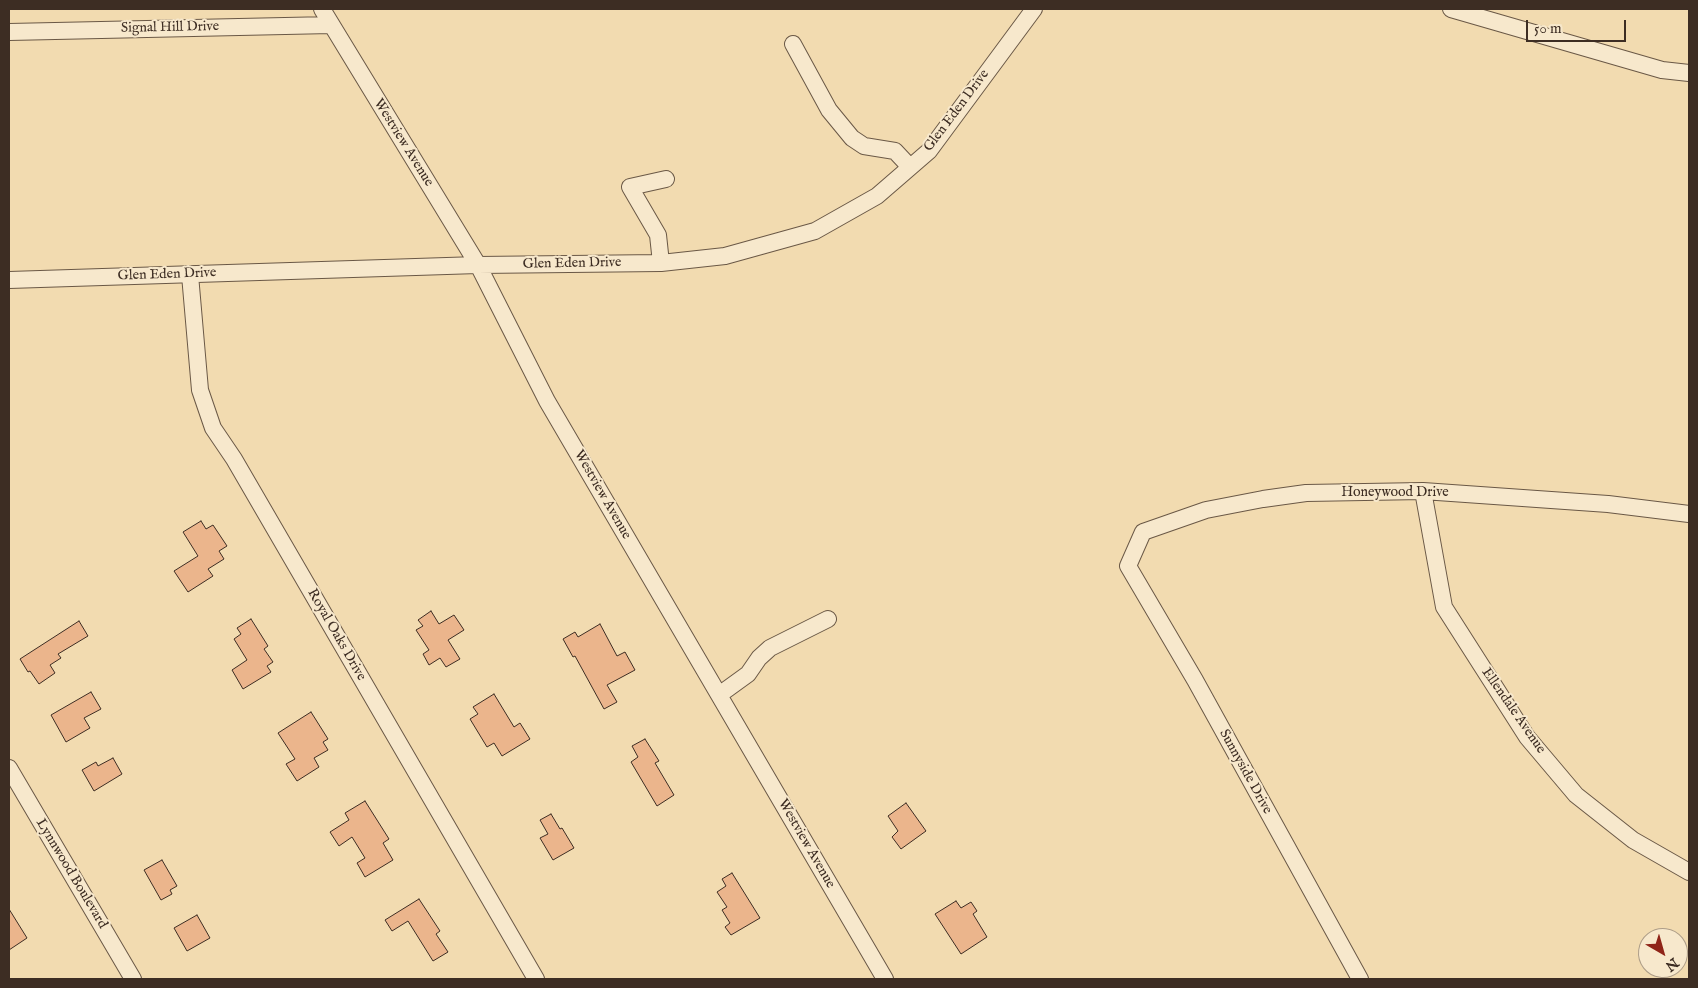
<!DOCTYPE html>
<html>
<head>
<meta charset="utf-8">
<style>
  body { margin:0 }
  #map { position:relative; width:1698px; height:988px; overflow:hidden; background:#f2dbb0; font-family:"IM FELL English",serif }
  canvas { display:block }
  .frame { position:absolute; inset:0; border:10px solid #3d2d23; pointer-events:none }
  .north { position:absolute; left:1638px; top:928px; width:50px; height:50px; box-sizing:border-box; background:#f7e8cc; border:1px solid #ad9d88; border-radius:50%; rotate:142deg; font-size:14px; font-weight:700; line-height:20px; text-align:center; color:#3d2d23 }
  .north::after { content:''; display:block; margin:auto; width:18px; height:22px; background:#8f2418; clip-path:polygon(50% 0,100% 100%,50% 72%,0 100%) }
  .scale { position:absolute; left:1526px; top:20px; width:100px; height:22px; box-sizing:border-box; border:2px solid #3d2d23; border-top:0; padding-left:6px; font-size:15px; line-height:18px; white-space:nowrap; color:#3d2d23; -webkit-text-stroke:4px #f7e8cc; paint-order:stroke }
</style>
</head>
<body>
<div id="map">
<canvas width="1698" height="988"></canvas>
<div class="frame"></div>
<div class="north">N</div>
<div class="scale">50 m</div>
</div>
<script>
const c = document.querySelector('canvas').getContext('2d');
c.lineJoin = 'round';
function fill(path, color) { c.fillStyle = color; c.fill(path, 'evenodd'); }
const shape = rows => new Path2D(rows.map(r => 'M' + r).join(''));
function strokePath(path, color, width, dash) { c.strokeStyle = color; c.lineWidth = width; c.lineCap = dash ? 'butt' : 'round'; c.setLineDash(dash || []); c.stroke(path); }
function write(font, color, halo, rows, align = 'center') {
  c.font = font + ' "IM FELL English",serif'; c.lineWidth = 4; c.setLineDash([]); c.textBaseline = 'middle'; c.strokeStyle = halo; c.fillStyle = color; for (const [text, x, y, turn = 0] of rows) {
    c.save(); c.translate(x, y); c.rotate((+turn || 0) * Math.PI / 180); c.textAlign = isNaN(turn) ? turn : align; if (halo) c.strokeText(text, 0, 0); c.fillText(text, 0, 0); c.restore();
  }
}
const building = shape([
  [201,521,206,529,213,525,227,546,219,551,224,559,208,569,213,576,188,592,174,571,198,556,183,532,201,521],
  [431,611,439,624,454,615,464,630,448,640,460,659,446,667,440,658,429,665,423,654,429,650,416,630,423,626,418,620,431,611],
  [251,619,268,646,264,649,273,662,267,666,271,672,243,689,232,670,247,660,234,639,241,634,237,628,251,619],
  [79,621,88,636,58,654,61,658,50,665,55,673,39,684,30,671,28,672,20,659,79,621],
  [600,624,617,656,625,652,635,670,607,685,617,702,604,709,575,656,573,657,563,639,575,632,578,637,600,624],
  [91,692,101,709,84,718,90,728,66,742,51,715,91,692],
  [494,694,514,727,520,723,530,739,502,756,494,743,487,747,470,719,478,714,473,707,494,694],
  [311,712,328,739,323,742,328,750,314,758,319,767,297,781,286,764,295,759,278,733,311,712],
  [645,739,659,761,655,763,674,795,657,806,631,762,638,757,632,746,645,739],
  [113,758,122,774,94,791,82,770,96,762,98,766,113,758],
  [365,801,389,839,383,843,393,860,365,877,357,863,365,858,352,837,339,846,330,832,349,820,345,813,365,801],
  [906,803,926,831,901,849,892,837,898,831,888,816,906,803],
  [551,814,560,829,562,828,574,848,553,860,540,838,548,834,540,820,551,814],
  [162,860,177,886,170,890,172,894,161,900,144,870,162,860],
  [732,873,760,918,731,935,725,927,730,923,722,910,727,907,717,892,726,886,722,879,732,873],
  [419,899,440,931,436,934,448,952,433,961,408,921,392,931,385,920,419,899],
  [956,901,961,908,971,902,977,911,973,914,987,937,961,954,935,914,956,901],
  [9,909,27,938,9,950,9,909],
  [197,915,210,938,187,951,174,928,197,915]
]);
fill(building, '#ebb58c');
strokePath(building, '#3d2d23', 1);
const minor = shape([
  [322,9,478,265,547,401,885,979],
  [1451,9,1662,70,1689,73],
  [9,32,331,25],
  [793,44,829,110,852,138,864,146,895,151,910,167],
  [661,263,658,235,630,187,666,179],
  [190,275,200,390,213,428,234,459,536,979],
  [9,280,478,265,661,263,725,256,815,231,877,196,929,151,1034,9],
  [1423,491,1444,607,1527,737,1576,795,1633,840,1689,872],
  [719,695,748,674,759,658,770,648,828,619],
  [9,768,133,979],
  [1360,979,1195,680,1128,566,1143,532,1206,510,1263,499,1306,493,1423,491,1608,504,1689,514]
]);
strokePath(minor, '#6a5846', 18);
strokePath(minor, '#f7e8cc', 16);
write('14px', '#3d2d23', '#f7e8cc', [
  ["Signal Hill Drive",170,28,-1],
  ["Glen Eden Drive",957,111,-53],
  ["Westview Avenue",403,143,58],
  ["Glen Eden Drive",572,264,-1],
  ["Glen Eden Drive",167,275,-2],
  ["Honeywood Drive",1395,493],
  ["Westview Avenue",602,495,60],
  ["Royal Oaks Drive",336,635,60],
  ["Ellendale Avenue",1513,711,55],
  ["Sunnyside Drive",1245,772,61],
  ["Westview Avenue",806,844,60],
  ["Lynnwood Boulevard",71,874,59]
]);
</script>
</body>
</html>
